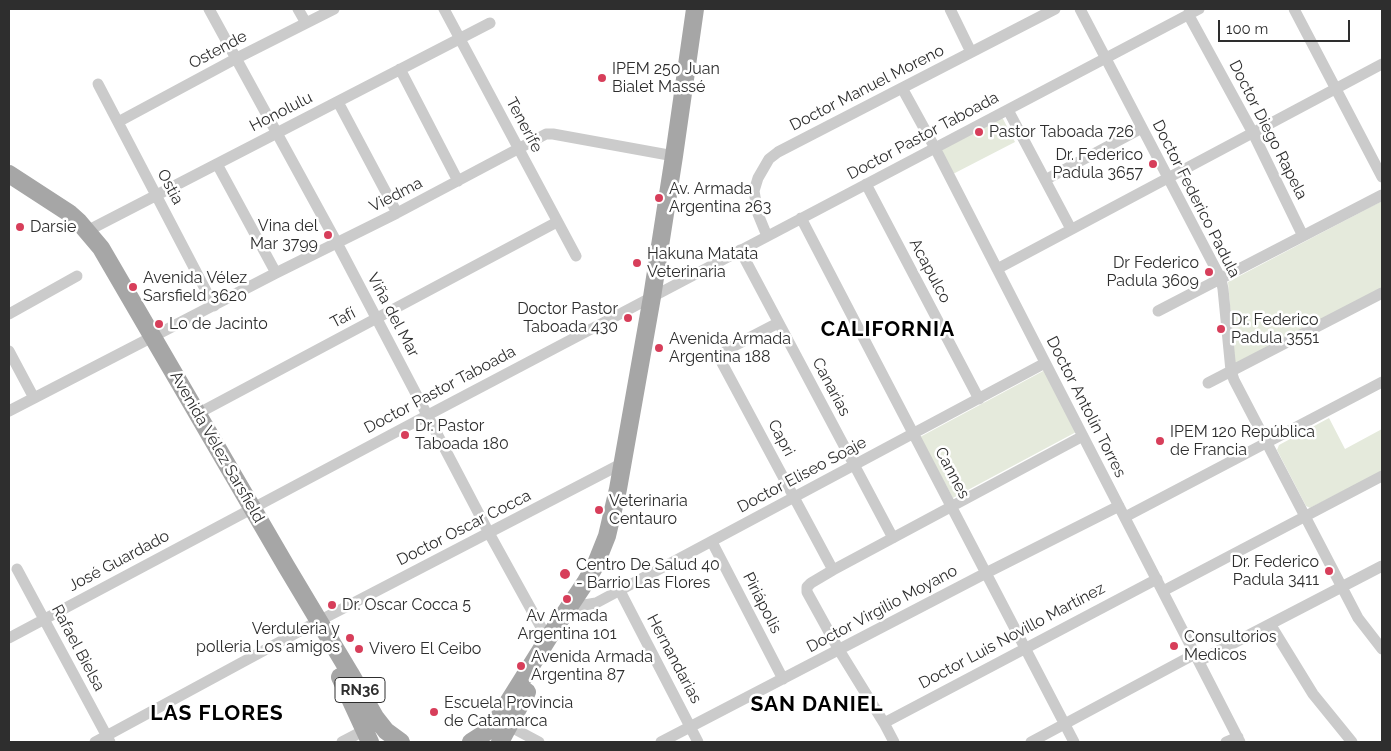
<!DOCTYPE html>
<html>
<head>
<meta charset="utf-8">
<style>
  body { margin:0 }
  #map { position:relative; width:1391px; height:751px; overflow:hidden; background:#fff; font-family:Raleway,sans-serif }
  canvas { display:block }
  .frame { position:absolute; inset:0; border:10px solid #2e2e2e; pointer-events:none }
  .scale { position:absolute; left:1218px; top:20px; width:132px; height:22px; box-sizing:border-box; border:2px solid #2e2e2e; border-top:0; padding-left:6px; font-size:15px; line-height:18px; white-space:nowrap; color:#2e2e2e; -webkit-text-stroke:4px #fff; paint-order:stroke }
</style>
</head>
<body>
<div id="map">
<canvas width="1391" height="751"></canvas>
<div class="frame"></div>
<div class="scale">100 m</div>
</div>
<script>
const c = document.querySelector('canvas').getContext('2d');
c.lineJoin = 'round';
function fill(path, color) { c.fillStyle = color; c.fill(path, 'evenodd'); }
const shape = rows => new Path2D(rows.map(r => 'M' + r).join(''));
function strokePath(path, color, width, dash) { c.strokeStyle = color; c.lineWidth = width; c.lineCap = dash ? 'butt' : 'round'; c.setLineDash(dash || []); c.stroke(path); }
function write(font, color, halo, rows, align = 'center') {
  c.font = font + ' Raleway,sans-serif'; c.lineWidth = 5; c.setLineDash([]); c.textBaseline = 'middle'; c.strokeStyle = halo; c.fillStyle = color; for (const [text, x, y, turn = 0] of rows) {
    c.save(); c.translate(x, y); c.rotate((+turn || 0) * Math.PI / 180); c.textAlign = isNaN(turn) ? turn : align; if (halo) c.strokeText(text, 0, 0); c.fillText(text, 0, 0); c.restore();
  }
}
fill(shape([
  [1002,117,1015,142,953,174,940,149],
  [1382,201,1382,288,1235,364,1228,282],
  [1045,370,1078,431,953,498,920,437],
  [1329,418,1345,449,1382,429,1382,471,1310,508,1306,506,1277,450,1279,445]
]), '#e5eadc');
strokePath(shape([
  [209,9,337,243,489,533,542,629,549,637],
  [298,9,306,23],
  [444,9,576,256],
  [950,9,971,52],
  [1080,9,1221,279,1223,289,1231,371,1234,380,1358,618,1382,649],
  [1294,9,1382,177],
  [1188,14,1253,133,1303,236],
  [400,69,458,181],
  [98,84,214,306],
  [902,88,935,148,1240,742],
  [338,102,397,213],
  [1008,110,1071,229],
  [118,122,237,58,334,9],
  [217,164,276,273],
  [1045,180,1142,128],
  [866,184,979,399],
  [801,218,1074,742],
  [87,231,490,23],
  [767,236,758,214,754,191,758,178,769,159,778,152,1055,9],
  [740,250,893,538],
  [997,269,1382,64],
  [1158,311,1382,195],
  [9,314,77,276],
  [778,323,728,349,724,353,722,358,722,363,833,570],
  [9,351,34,398],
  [1208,383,1382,293],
  [9,411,276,273,397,213,546,134,553,134,674,156],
  [197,414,557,222],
  [1125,517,1382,382],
  [712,542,783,679],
  [17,569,110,742],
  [620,591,698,742],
  [1163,591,1382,476],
  [571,603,578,606,596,603,1045,363],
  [1270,624,1313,694,1352,742],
  [9,638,428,415,1199,9],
  [1199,661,1382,566],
  [884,723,1157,579],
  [503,724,509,726,539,742],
  [95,742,311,625,623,463],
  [342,742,365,730],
  [661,742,986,573,1119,506],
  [894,742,884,723,839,650,807,592,807,587,811,583,833,570,1083,436],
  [1031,742,1195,654],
  [1226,742,1238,737]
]), '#cbcbcb', 11);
strokePath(shape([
  [9,174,69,213,79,222,101,248,286,566,350,673,375,717,386,731,401,742],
  [340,677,370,742],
  [471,742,485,733,497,720,549,637,585,583,595,566,607,536,618,489,652,297,674,156,695,9],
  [500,742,527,692]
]), '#a6a6a6', 18);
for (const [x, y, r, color] of [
  [602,78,5,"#d73e5a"],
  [979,132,5,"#d73e5a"],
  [1153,164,5,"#d73e5a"],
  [659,198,5,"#d73e5a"],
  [20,227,5,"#d73e5a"],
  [328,235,5,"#d73e5a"],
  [637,263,5,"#d73e5a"],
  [1209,272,5,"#d73e5a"],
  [133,287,5,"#d73e5a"],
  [628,318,5,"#d73e5a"],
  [159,324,5,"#d73e5a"],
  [1221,329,5,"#d73e5a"],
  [659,348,5,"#d73e5a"],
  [405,435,5,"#d73e5a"],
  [1160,441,5,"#d73e5a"],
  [599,510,5,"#d73e5a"],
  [1329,571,5,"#d73e5a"],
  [565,574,6,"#d73e5a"],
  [567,599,5,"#d73e5a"],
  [332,605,5,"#d73e5a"],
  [350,638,5,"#d73e5a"],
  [1174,646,5,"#d73e5a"],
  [359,649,5,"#d73e5a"],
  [521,666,5,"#d73e5a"],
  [434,712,5,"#d73e5a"]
]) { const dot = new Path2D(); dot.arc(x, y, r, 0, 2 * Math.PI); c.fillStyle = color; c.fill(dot); strokePath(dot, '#fff', 2); }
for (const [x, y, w] of [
  [360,690,50]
]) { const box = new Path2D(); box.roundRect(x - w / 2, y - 12.5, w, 25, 4); c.fillStyle = '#fff'; c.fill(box); strokePath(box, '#2e2e2e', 1); }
write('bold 15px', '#2e2e2e', null, [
  ["RN36",360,690]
]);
write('16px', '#2e2e2e', '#fff', [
  ["Ostende",218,50,-28],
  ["Doctor Manuel Moreno",867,88,-27],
  ["Honolulu",281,112,-27],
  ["Tenerife",524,125,62],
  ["Doctor Diego Rapela",1268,130,63],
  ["Doctor Pastor Taboada",923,136,-28],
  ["Ostia",170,187,62],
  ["Viedma",396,195,-27],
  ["Doctor Federico Padula",1196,199,63],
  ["Acapulco",930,271,62],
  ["Viña del Mar",393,315,62],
  ["Tafí",343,318,-28],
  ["Canarias",831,387,62],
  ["Doctor Pastor Taboada",440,390,-28],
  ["Doctor Antolín Torres",1086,407,63],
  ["Capri",781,438,62],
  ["Avenida Vélez Sarsfield",217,447,60],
  ["Cannes",952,473,62],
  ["Doctor Eliseo Soaje",802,475,-28],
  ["Doctor Oscar Cocca",464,528,-27],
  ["José Guardado",119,561,-28],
  ["Piriápolis",762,603,63],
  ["Doctor Virgilio Moyano",882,609,-28],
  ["Doctor Luis Novillo Martínez",1012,636,-28],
  ["Rafael Bielsa",78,648,62],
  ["Hernandarias",674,659,62]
]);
write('16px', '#2e2e2e', '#fff', [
  ["IPEM 250 Juan",612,69],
  ["Bialet Massé",612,87],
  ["Pastor Taboada 726",989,132],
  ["Dr. Federico",1143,155,"right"],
  ["Padula 3657",1143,173,"right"],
  ["Av. Armada",669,189],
  ["Argentina 263",669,207],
  ["Vina del",318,226,"right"],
  ["Mar 3799",318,244,"right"],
  ["Darsie",30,227],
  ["Hakuna Matata",647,254],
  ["Veterinaria",647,272],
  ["Dr Federico",1199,263,"right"],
  ["Padula 3609",1199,281,"right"],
  ["Avenida Vélez",143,278],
  ["Sarsfield 3620",143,296],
  ["Doctor Pastor",618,309,"right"],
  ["Taboada 430",618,327,"right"],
  ["Dr. Federico",1231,320],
  ["Padula 3551",1231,338],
  ["Lo de Jacinto",169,324],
  ["Avenida Armada",669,339],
  ["Argentina 188",669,357],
  ["Dr. Pastor",415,426],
  ["Taboada 180",415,444],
  ["IPEM 120 República",1170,432],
  ["de Francia",1170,450],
  ["Veterinaria",609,501],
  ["Centauro",609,519],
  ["Dr. Federico",1319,562,"right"],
  ["Padula 3411",1319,580,"right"],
  ["Centro De Salud 40",576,565],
  ["- Barrio Las Flores",576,583],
  ["Dr. Oscar Cocca 5",342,605],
  ["Av Armada",567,616,"center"],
  ["Argentina 101",567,634,"center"],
  ["Verduleria y",340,629,"right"],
  ["polleria Los amigos",340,647,"right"],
  ["Consultorios",1184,637],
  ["Medicos",1184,655],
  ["Vivero El Ceibo",369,649],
  ["Avenida Armada",531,657],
  ["Argentina 87",531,675],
  ["Escuela Provincia",444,703],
  ["de Catamarca",444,721]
], 'left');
c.letterSpacing = '1px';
write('bold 21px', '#000', '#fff', [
  ["CALIFORNIA",888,330],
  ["SAN DANIEL",817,705],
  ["LAS FLORES",217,714]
]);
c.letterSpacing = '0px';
</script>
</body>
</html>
